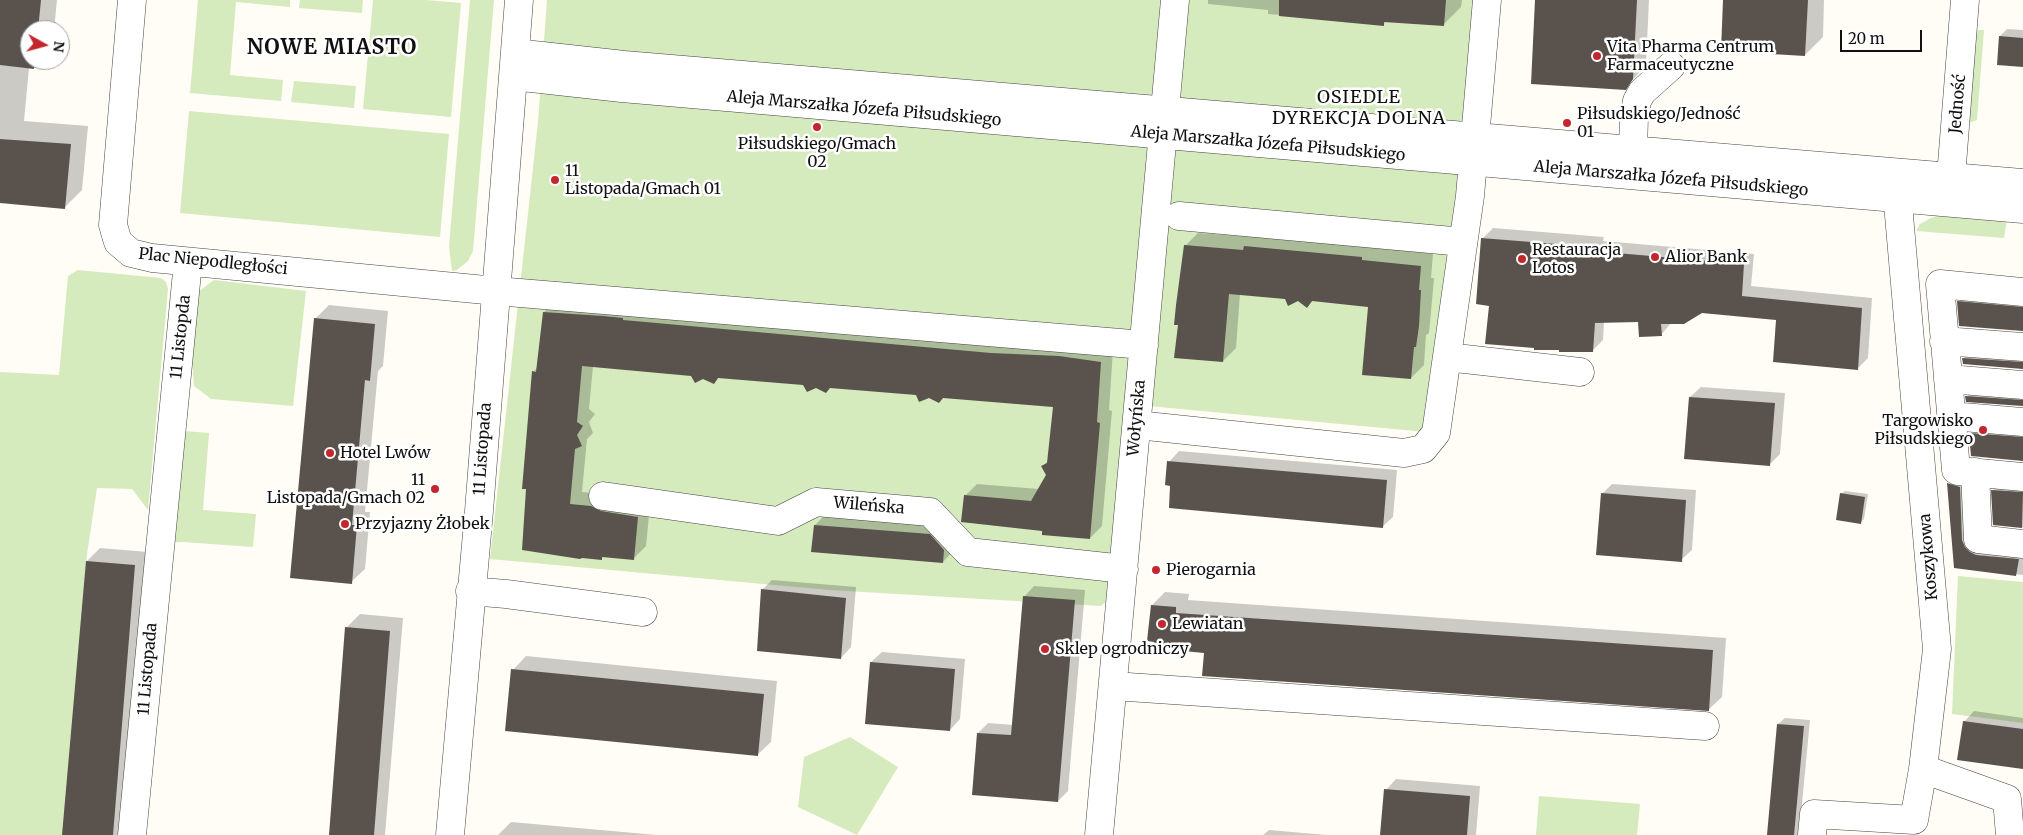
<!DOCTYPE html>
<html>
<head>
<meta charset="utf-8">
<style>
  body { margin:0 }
  #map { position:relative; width:2023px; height:835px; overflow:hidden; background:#fffdf5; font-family:Merriweather,serif }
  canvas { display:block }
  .north { position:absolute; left:20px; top:20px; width:50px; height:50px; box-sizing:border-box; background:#fff; border:1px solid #a0a0a0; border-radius:50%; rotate:97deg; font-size:14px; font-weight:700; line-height:20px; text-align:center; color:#111 }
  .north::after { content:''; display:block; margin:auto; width:18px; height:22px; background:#c4262e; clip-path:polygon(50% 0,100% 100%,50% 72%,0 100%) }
  .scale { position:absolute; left:1840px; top:30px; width:82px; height:22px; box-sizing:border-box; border:2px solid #111; border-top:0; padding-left:6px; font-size:15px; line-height:18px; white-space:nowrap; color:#111; -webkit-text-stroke:4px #fff; paint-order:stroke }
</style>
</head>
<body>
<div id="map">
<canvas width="2023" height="835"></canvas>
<div class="north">N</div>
<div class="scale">20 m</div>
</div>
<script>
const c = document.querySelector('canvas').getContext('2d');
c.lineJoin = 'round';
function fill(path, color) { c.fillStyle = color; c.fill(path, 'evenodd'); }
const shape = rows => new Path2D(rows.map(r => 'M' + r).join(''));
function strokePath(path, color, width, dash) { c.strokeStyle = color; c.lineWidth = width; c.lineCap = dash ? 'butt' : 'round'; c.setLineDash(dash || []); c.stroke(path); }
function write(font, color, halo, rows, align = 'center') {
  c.font = font + ' Merriweather,serif'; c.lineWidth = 5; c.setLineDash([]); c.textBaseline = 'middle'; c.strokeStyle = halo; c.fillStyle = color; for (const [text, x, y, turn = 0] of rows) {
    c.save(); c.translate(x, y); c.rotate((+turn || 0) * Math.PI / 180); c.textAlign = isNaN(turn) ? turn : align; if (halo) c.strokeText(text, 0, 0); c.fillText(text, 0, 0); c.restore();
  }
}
fill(shape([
  [198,0,290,0,290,7,236,2,230,75,283,80,281,101,190,93],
  [300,0,363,0,362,13,299,8],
  [373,0,426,0,461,3,451,117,363,109],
  [470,0,494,0,473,251,468,261,457,270,452,271,449,246],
  [547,0,1487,0,1436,433,1138,405,1114,595,1101,606,829,590,490,559,538,122],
  [1978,30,1984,30,1977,120,1969,123,1976,33],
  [294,81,356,86,354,108,291,102],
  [189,111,449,134,440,237,180,213],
  [1941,214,2007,220,2004,238,1916,231,1920,224,1929,219],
  [78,270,161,278,166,282,168,289,148,510,132,489,97,488,87,554,64,835,0,835,0,372,59,375,68,276],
  [214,280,306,291,293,406,211,399,194,386,192,358,198,292],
  [172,430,209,433,203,510,256,514,253,547,183,542,161,543],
  [1958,576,2023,582,2023,723,1952,714],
  [850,737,898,767,857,835,798,807,804,757],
  [1539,796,1640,804,1637,835,1536,835]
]), '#d5ebbd');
fill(shape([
  [0,0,57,0,54,30,30,30,30,60,42,60,34,68,29,68,24,121,88,126,82,190,64,208,0,202],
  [1208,0,1462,0,1461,7,1443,25,1387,21,1383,24,1268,14,1268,10,1208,4],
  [1537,0,1649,0,1646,65,1625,88],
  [1725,0,1824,0,1823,37,1805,55],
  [2007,29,2023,30,2023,65,2000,36],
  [1493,228,1604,237,1603,241,1754,254,1751,286,1872,298,1868,358,1857,369,1778,319,1701,312,1671,323,1661,335,1639,321,1604,322,1603,340,1592,351,1490,305,1483,238],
  [1198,233,1255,237,1258,234,1433,254,1431,278,1434,278,1431,312,1429,333,1426,335,1424,365,1411,378,1369,306,1313,300,1307,306,1298,299,1240,294,1236,348,1223,361,1185,246],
  [1969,292,2023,297,2023,330,1958,302],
  [557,300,1113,350,1109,410,1112,411,1102,526,1090,538,1043,530,965,496,977,484,1039,489,1047,475,1043,466,1049,460,1054,406,719,377,714,383,692,375,593,366,589,409,595,414,589,422,593,433,587,439,582,492,604,494,650,505,646,546,634,558,604,556,601,559,565,556,533,372,538,367,544,312],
  [329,305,388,311,383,366,378,371,365,512,370,512,365,569,351,582,315,319],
  [1974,348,2023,352,2023,368,1963,359],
  [1977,386,2023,390,2023,405,1967,397],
  [1701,387,1785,393,1780,454,1770,464,1690,397],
  [1980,423,2023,427,2023,460,1970,434],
  [1179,451,1397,470,1393,517,1382,527,1169,462],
  [1959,474,1970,477,1972,529,2023,549,2023,575,1956,567,1949,484],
  [2003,480,2023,482,2023,527,1994,524,1993,490],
  [1612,484,1696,490,1692,550,1681,560,1602,494],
  [1845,491,1868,494,1864,519,1861,522,1841,494],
  [825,515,940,524,953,551,943,562,815,525],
  [100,548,148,552,124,835,63,835,87,561],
  [772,580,856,587,851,647,841,658,762,590],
  [1034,586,1085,590,1068,791,1058,801,978,733,988,723,1013,725,1024,597],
  [1165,592,1189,594,1188,600,1726,638,1722,697,1708,710,1205,652,1152,605],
  [360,614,403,618,385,835,330,835,347,627],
  [882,652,965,659,960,719,950,730,871,662],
  [526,656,777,681,771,742,757,755,513,670],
  [1974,711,2023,718,2023,767,1964,722],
  [1785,718,1810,720,1799,835,1768,835,1778,724],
  [1396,779,1480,786,1476,835,1382,835,1386,790],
  [511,822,657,835,498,835],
  [1269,830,1327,835,1263,835]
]), '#0003');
fill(shape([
  [0,0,41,0,38,30,30,30,30,60,35,60,34,69,0,65],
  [1279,0,1446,0,1444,26,1384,22,1384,26,1279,16],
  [1535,0,1637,0,1633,79,1626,90,1531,84],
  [1723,0,1808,0,1805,56,1721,51],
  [1999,36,2023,38,2023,67,1997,65],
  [0,139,71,144,65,209,0,203],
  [1481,238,1594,247,1593,251,1744,264,1742,296,1862,308,1858,370,1773,362,1776,320,1702,313,1684,324,1661,324,1662,336,1639,337,1638,322,1595,323,1593,352,1559,352,1559,350,1534,350,1534,348,1485,344,1489,306,1476,304],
  [1184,245,1243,250,1244,246,1362,257,1362,260,1421,266,1419,290,1421,290,1419,326,1416,347,1414,347,1411,379,1362,375,1368,307,1312,301,1307,308,1298,301,1288,306,1285,299,1229,294,1223,362,1174,358,1178,325,1174,325,1176,305],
  [1957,301,2023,307,2023,331,1959,326],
  [543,312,603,316,623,318,623,320,991,353,1059,356,1101,362,1097,422,1100,423,1090,539,1042,535,1042,531,961,522,964,495,1031,501,1046,475,1041,466,1047,463,1053,407,943,398,939,403,929,398,919,402,916,395,830,388,826,393,816,388,807,392,803,385,718,378,714,384,703,379,695,383,691,376,582,366,577,422,583,426,577,435,582,446,575,449,570,504,591,506,601,511,638,517,634,560,602,557,602,560,582,558,580,559,522,550,526,489,522,489,532,371,536,372],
  [314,318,375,324,370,381,365,380,352,525,357,525,352,584,290,578],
  [1962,358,2023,362,2023,369,1963,364],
  [1965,396,2023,400,2023,406,1966,402],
  [1689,397,1775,403,1770,466,1684,459],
  [1969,433,2023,437,2023,461,1971,456],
  [1167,461,1387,480,1383,528,1169,508,1170,486,1165,485],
  [1947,483,1960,487,1962,540,1965,547,1970,552,1976,555,2019,559,2016,576,1954,568],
  [1991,490,2023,492,2022,528,1993,525],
  [1601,493,1686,500,1682,562,1596,555],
  [1840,493,1865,497,1861,524,1836,520],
  [814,525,930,534,944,550,943,563,811,552],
  [86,561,135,565,113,835,62,835],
  [761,589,846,598,841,659,757,651],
  [1023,596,1075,600,1058,802,972,795,977,733,1011,735],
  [1151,605,1176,607,1176,613,1713,650,1709,711,1202,676,1204,653,1153,648,1154,642,1147,641],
  [345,627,390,631,374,835,329,835],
  [870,662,955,669,950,731,865,724],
  [511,669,764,694,758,756,505,731],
  [1963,721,2023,729,2023,769,1957,760],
  [1777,724,1804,726,1794,835,1767,835],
  [1384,789,1470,796,1467,835,1380,835]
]), '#5a524d');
const minor = shape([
  [132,0,113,225,118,242,131,253,152,258,496,291,1144,345],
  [515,53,624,65,2023,183],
  [513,76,622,88,2023,209],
  [1633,150,1634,117,1637,101,1642,92,1671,66],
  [1951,177,1965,0],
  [1179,216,1463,242],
  [1944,341,2023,347],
  [1447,357,1580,372],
  [1948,379,2023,385],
  [1951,416,2023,422],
  [1137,425,1404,453,1423,449,1436,433,1470,196,1487,0],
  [1956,470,1940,284,2023,292],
  [1958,471,2023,477],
  [1975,472,1978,539,2023,544],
  [603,496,778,521,816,502,930,512,968,552,1124,569],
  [470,591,506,594,643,612],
  [1113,686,1705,726],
  [1923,769,2007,799,2010,835],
  [132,835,188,262],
  [450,835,479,511,519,0],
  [1099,835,1175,0],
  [1812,835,1814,814,1914,820,1923,769,1937,649,1896,181]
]);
strokePath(minor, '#444', 29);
strokePath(minor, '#fff', 28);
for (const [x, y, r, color] of [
  [1597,56,5,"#c4262e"],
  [1567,123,5,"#c4262e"],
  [817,127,5,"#c4262e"],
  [555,180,5,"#c4262e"],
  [1655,257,5,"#c4262e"],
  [1522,259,5,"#c4262e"],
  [1983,430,5,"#c4262e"],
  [330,453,5,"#c4262e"],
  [435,489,5,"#c4262e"],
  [345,524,5,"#c4262e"],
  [1156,570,5,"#c4262e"],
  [1162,624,5,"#c4262e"],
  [1045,649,5,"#c4262e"]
]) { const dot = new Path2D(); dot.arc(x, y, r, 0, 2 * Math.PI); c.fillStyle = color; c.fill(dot); strokePath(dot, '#fff', 2); }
write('16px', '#111', '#fff', [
  ["Vita Pharma Centrum",1607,47],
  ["Farmaceutyczne",1607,65],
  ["Piłsudskiego/Jedność",1577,114],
  ["01",1577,132],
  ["Piłsudskiego/Gmach",817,144,"center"],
  ["02",817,162,"center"],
  ["11",565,171],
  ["Listopada/Gmach 01",565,189],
  ["Restauracja",1532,250],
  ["Lotos",1532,268],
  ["Alior Bank",1665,257],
  ["Targowisko",1973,421,"right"],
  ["Piłsudskiego",1973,439,"right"],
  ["Hotel Lwów",340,453],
  ["11",425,480,"right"],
  ["Listopada/Gmach 02",425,498,"right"],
  ["Przyjazny Żłobek",355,524],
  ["Pierogarnia",1166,570],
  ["Lewiatan",1172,624],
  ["Sklep ogrodniczy",1055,649]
], 'left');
write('16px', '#111', '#fff', [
  ["Jedność",1958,104,-85],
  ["Aleja Marszałka Józefa Piłsudskiego",864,109,5],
  ["Aleja Marszałka Józefa Piłsudskiego",1268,144,5],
  ["Aleja Marszałka Józefa Piłsudskiego",1671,179,5],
  ["Plac Niepodległości",213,262,6],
  ["11 Listopda",181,337,-84],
  ["Wołyńska",1137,418,-85],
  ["11 Listopada",483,449,-86],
  ["Wileńska",869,506,5],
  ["Koszykowa",1929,557,-95],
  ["11 Listopada",148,669,-85]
]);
c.letterSpacing = '1px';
write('18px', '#111', '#fff', [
  ["OSIEDLE",1359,98],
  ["DYREKCJA DOLNA",1359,119]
]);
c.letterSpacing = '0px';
c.letterSpacing = '1px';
write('bold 21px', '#111', '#fff', [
  ["NOWE MIASTO",332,48]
]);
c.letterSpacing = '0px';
</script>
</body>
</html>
